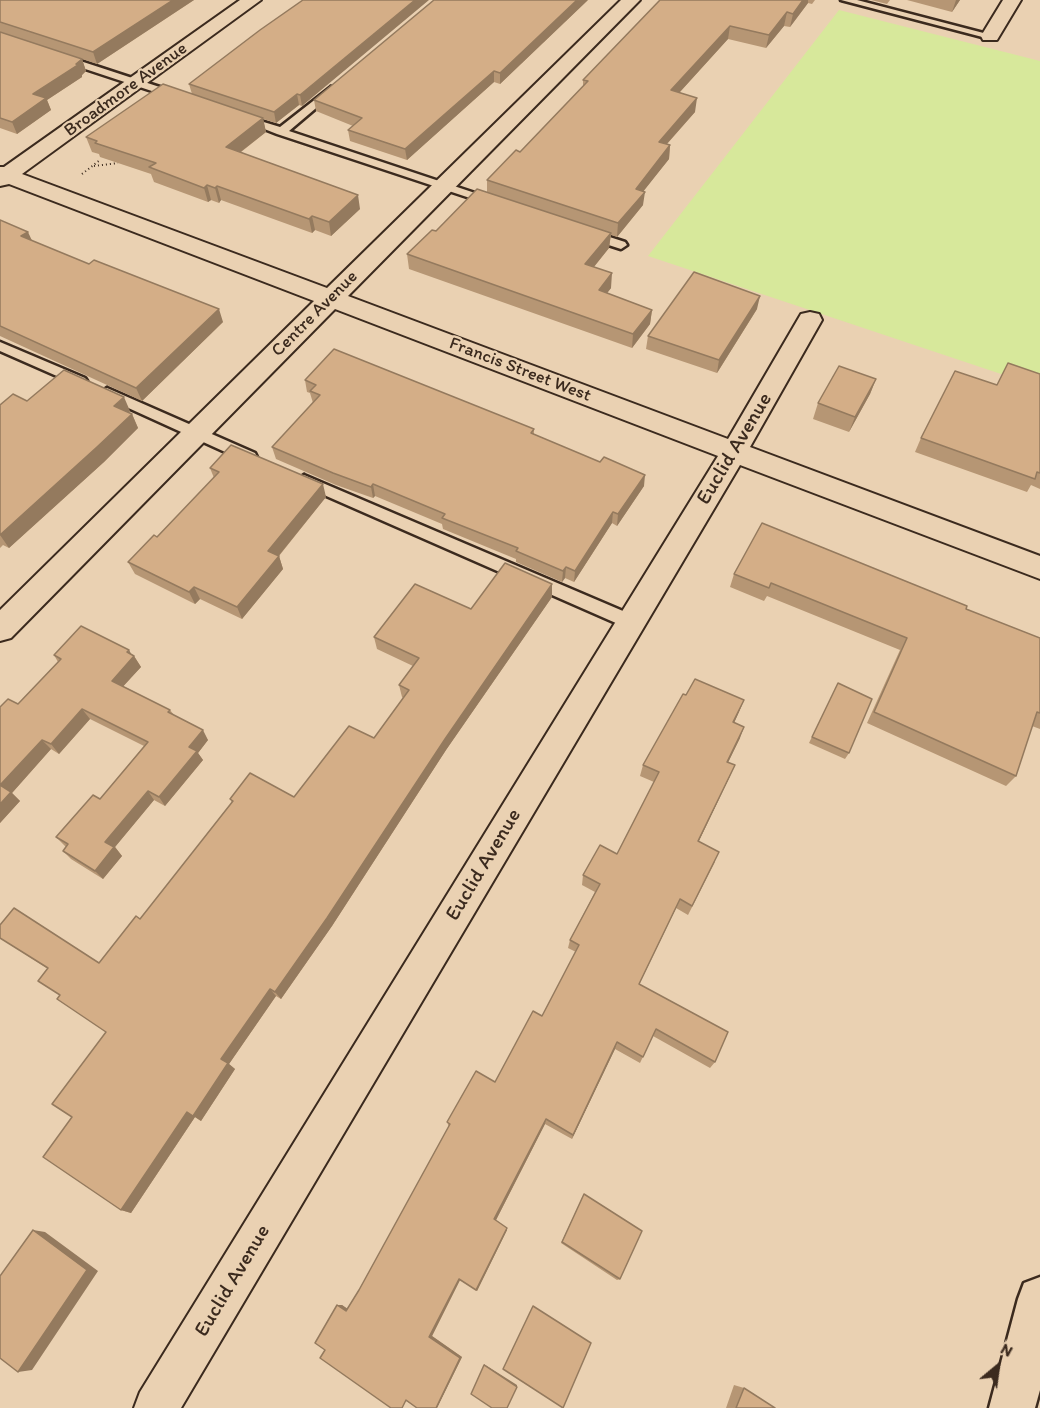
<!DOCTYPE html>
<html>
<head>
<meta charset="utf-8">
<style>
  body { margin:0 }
  #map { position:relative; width:1040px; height:1408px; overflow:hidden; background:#ead1b2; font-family:Itim,sans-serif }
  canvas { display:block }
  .north { position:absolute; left:968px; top:1336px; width:60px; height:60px; -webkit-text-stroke:4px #ead1b2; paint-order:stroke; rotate:29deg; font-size:16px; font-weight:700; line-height:24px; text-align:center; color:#3b2a1e }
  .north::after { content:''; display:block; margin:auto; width:21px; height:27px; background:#3b2a1e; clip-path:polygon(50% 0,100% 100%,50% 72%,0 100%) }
</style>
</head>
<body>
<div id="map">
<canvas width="1040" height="1408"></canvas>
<div class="north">N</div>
</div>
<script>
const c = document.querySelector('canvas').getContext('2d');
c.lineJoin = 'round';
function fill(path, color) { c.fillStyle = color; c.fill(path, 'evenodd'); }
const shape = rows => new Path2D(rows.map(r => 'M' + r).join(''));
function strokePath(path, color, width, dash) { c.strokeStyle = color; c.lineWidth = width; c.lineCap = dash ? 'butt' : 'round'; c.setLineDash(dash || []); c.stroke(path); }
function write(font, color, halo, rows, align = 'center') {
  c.font = font + ' Itim,sans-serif'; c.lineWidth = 4.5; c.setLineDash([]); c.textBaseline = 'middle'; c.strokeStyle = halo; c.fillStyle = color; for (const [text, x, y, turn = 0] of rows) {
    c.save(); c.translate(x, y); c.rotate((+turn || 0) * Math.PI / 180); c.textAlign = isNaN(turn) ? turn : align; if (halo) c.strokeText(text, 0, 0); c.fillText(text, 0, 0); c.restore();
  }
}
fill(shape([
  [839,10,1040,61,1040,387,648,256]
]), '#d7e89b');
const service = shape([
  [841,0,857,0,995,36,990,39,841,0],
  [65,56,181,94,182,96,173,98,61,61,61,57,65,56],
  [331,87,336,90,335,92,289,131,496,200,496,204,488,204,277,134,239,119,244,116,280,127,331,87],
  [588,230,625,242,627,245,621,249,584,237,584,231,588,230],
  [0,342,85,378,87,381,80,386,75,384,0,351,0,342],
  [107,388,255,453,257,457,255,461,245,461,102,396,100,393,107,388],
  [304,475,637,617,639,622,637,627,631,628,625,627,299,484,297,480,304,475]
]);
const minor = shape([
  [240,0,261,0,22,174,327,288,621,0,640,0,348,296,728,439,801,314,810,312,819,314,822,320,750,447,1040,556,1040,579,740,465,181,1408,134,1408,140,1392,718,456,335,309,11,638,0,641,0,610,314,301,9,184,0,186,0,167,4,167,240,0],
  [1003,0,1021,0,997,40,983,40,981,36,1003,0]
]);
const tertiary = shape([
  [1040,1277,1040,1390,1035,1408,989,1408,1018,1299,1024,1283,1040,1277]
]);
strokePath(service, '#3b2a1e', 5);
strokePath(minor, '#3b2a1e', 4);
strokePath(tertiary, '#3b2a1e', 5);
strokePath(shape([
  [94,166,118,163],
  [82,174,100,160]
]), '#3b2a1e', 2, [1, 3]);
fill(service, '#ead1b2');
fill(minor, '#ead1b2');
fill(tertiary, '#ead1b2');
fill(shape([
  [0,0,194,0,97,64,58,51,82,59,86,71,82,75,82,77,47,100,51,110,17,134,0,128],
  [303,0,302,106,299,105,276,123,263,119,266,132,241,152,360,209,331,236,315,230,312,233,221,200,219,203,211,200,208,202,154,182,151,174,100,157,99,154,92,152,86,137,192,94,189,84],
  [588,0,500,84,494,82,407,160,350,141,348,130,353,126,316,111,314,100],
  [660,0,815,0,812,4,808,3,790,27,784,26,766,48,728,39,679,93,695,112,667,144,670,145,669,159,643,191,643,205,617,237,611,235,609,248,594,267,611,288,607,293,652,310,650,324,632,348,409,269,407,254,487,192,487,180,520,152,583,86,583,80],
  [871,0,890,0,887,4],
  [907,0,960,0,952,12],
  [0,220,32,241,223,322,142,401,0,336],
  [757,309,717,373,646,349,648,336],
  [1040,374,1040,489,1031,485,1027,492,915,452,921,438,997,385],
  [876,379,870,394,849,432,813,419,818,403],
  [305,380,534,429,534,434,644,486,617,526,612,523,574,582,565,578,562,582,516,562,516,559,443,529,442,524,375,496,373,498,336,485,276,459,272,447,313,403,310,393,307,392],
  [27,401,130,411,129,413,132,414,138,428,104,462,9,548,3,545,0,548,0,405],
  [210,468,326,497,279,556,283,569,242,619,200,599,195,604,135,574,128,562,157,537,214,478],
  [734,574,966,609,1040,638,1040,729,1032,726,1016,776,1006,786,867,723,900,650,767,596,764,601,730,587],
  [552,597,446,750,332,926,281,999,276,996,229,1064,235,1069,201,1121,195,1117,131,1213,121,1210,72,1117,106,1032,60,995,48,969,0,938,99,963,140,919,232,803,230,799,294,797,374,738,403,698,402,697,399,685,413,666,377,649,374,637,471,609],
  [131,654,134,656,141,667,123,686,170,710,174,715,208,740,198,753,203,760,165,806,154,800,115,847,122,856,103,879,71,859,63,851,66,847,56,837,100,799,144,746,90,719,59,754,51,749,12,793,20,801,0,823,0,707,18,704,58,662,54,655],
  [838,683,849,753,845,759,809,743],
  [686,695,744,700,734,723,740,738,728,762,730,776,699,841,715,862,688,915,676,908,639,984,715,1062,710,1068,653,1036,640,1063,615,1049,572,1139,545,1124,496,1220,507,1228,507,1230,477,1291,460,1280,432,1336,462,1357,437,1408,417,1408,325,1350,337,1305,342,1305,347,1309,359,1290,449,1127,447,1122,495,1082,542,1016,576,952,568,948,570,940,595,892,582,885,583,875,617,854,654,782,640,776,643,765],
  [584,1194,620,1279,617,1280,561,1243],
  [734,1385,744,1388,775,1408,726,1408]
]), '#b69674');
fill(shape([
  [173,0,194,0,97,64,93,52],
  [415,0,429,0,302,106,300,95],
  [577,0,588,0,500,84,500,73],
  [803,0,808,0,808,3,790,27,793,14],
  [956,0,960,0,952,12],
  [787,12,784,26,766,48,769,35],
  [730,26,728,39,669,104,671,90],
  [82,59,86,71,82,75,82,77,47,100,51,110,17,134,12,122,33,94],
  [494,71,494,82,407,160,405,149],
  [297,94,299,105,276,123,274,112],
  [697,98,695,112,657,155,659,142],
  [263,118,266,132,229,161,226,147],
  [670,145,669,159,635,202,636,189],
  [207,185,211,200,208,202,204,188],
  [217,186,221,200,219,203,215,188],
  [645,192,643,205,617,237,618,223],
  [358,195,360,209,331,236,329,222],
  [312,216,315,230,312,233,309,219],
  [28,232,34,245,21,236],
  [611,233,609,248,584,279,585,264],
  [612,273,611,288,598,305,599,290],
  [760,296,757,309,717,373,719,360],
  [219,309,223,322,142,401,136,388],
  [652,310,650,324,632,348,633,334],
  [876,379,870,394,849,432,855,417],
  [124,397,130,411,121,420,114,406],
  [132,414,138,428,104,462,9,548,0,535],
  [645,475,644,486,617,526,618,514],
  [323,484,326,497,272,564,268,551],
  [373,484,375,496,373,498,371,487],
  [613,512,612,523,574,582,575,571],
  [279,556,283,569,242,619,237,607],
  [566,567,565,578,562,582,563,571],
  [552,584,552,597,446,750,332,926,281,999,275,992,445,739],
  [194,587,200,599,195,604,189,592],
  [129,650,133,657,134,656,141,667,119,691,112,681],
  [744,700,739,712,729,734,733,722],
  [82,709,90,719,59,754,51,744],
  [744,727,740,738,723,773,727,762],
  [203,730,208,740,198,753,203,760,165,806,159,797,189,747],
  [42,740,51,749,12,793,20,801,0,823,0,785],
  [735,765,730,776,694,851,698,841],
  [148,791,154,800,115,847,122,856,103,879,95,871,105,842],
  [680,899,676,908,636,991,639,984],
  [270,989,276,996,229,1064,235,1069,201,1121,195,1117,131,1213,121,1210,221,1059],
  [617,1042,615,1049,572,1139,573,1135],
  [546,1119,545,1124,495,1222,494,1219],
  [507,1228,507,1230,477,1291,476,1290],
  [33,1230,45,1232,98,1271,32,1370,18,1372],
  [459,1279,460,1280,432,1336,462,1357,437,1408,436,1408,429,1337],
  [337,1305,342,1305,351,1311,346,1311],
  [484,1364,517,1385,517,1387,484,1365]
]), '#947a5e');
const building = shape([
  [0,0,173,0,93,52,0,22,0,0],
  [303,0,415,0,300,95,297,94,274,112,189,84,260,30,303,0],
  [434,0,577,0,500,73,494,71,405,149,348,130,362,118,314,100,434,0],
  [660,0,803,0,793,14,787,12,769,35,730,26,671,90,697,98,659,142,670,145,636,189,645,192,618,223,487,180,516,150,520,152,588,81,583,80,660,0],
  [0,32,82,59,76,64,78,65,33,94,46,98,12,122,0,118,0,32],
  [163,84,263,118,226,147,358,195,329,222,312,216,309,219,217,186,215,188,207,185,204,188,149,167,156,163,95,143,97,141,86,137,163,84],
  [477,189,611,233,585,264,612,273,599,290,652,310,633,334,407,254,432,230,436,231,477,189],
  [0,220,28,232,21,236,89,264,94,260,219,309,136,388,0,326,0,220],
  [694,272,760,296,719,360,648,336,694,272],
  [334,349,534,429,531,433,600,462,604,457,645,475,618,514,613,512,575,571,566,567,563,571,516,551,518,548,442,518,445,514,373,484,371,487,333,473,272,447,320,395,310,391,316,385,305,380,334,349],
  [1008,363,1040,374,1040,473,1037,472,1035,479,921,438,955,371,997,385,1008,363],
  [839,366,876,379,855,417,818,403,839,366],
  [64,370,124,397,114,406,132,414,97,447,0,535,0,405,13,394,27,401,64,370],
  [231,445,323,484,268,551,279,556,237,607,194,587,189,592,128,562,154,535,157,537,219,472,210,468,231,445],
  [762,523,967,606,966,609,1040,638,1040,713,1037,712,1016,776,874,712,907,638,771,583,769,588,734,574,762,523],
  [505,563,552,584,445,739,327,918,275,992,270,989,221,1059,228,1063,193,1116,187,1112,121,1210,43,1157,72,1117,52,1104,106,1032,57,999,60,995,38,981,48,968,0,938,0,925,14,908,99,963,136,916,140,919,233,801,230,799,250,773,294,797,349,726,374,738,409,690,399,685,419,658,374,637,415,584,471,609,505,563],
  [81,626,129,650,127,652,134,656,112,681,170,710,168,712,203,730,189,747,197,751,159,797,148,791,105,842,114,847,95,871,63,851,68,844,56,837,93,795,100,799,148,742,82,709,51,744,42,740,0,785,11,792,0,804,0,707,8,699,18,704,61,659,54,655,81,626],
  [695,679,744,700,733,722,744,727,727,762,735,765,698,841,719,852,692,906,680,899,639,984,728,1032,715,1062,656,1029,643,1057,617,1042,573,1135,546,1119,494,1219,507,1228,476,1290,459,1279,429,1337,460,1358,436,1408,417,1408,406,1400,402,1408,391,1408,320,1358,325,1350,315,1343,337,1305,346,1311,359,1290,450,1124,447,1122,476,1071,495,1082,533,1011,542,1016,579,945,570,940,600,884,583,875,600,845,617,854,659,772,643,765,683,694,686,695,695,679],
  [838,683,872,699,849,753,812,737,838,683],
  [584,1194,642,1231,620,1279,562,1242,584,1194],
  [33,1230,87,1270,18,1372,0,1358,0,1276,33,1230],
  [533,1306,591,1343,563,1408,503,1369,533,1306],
  [484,1365,517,1387,507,1408,492,1408,471,1394,484,1365],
  [744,1388,775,1408,736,1408,744,1388]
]);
fill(building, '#d4ae87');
strokePath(building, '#947a5e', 1.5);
write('18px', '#3b2a1e', '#ead1b2', [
  ["Broadmore Avenue",126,90,-36],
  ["Centre Avenue",315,314,-45],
  ["Francis Street West",520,370,21]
]);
write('21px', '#3b2a1e', '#ead1b2', [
  ["Euclid Avenue",735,449,-59],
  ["Euclid Avenue",484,865,-59],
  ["Euclid Avenue",233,1281,-59]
]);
</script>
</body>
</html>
